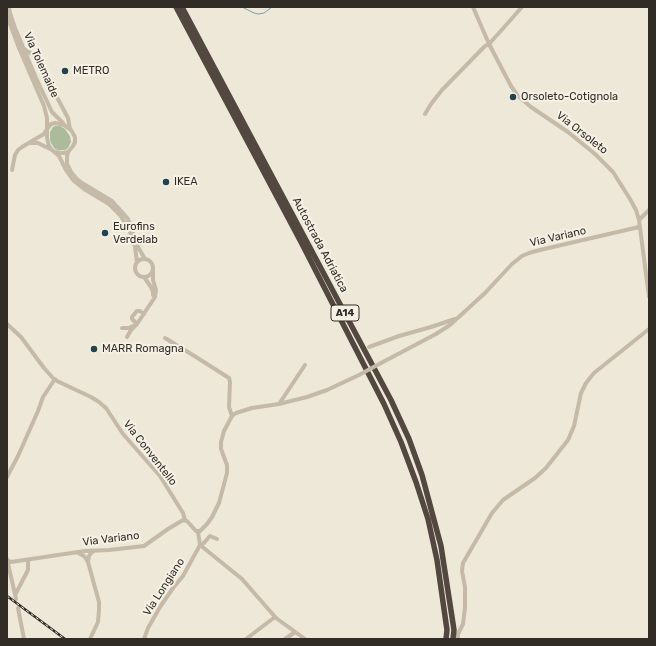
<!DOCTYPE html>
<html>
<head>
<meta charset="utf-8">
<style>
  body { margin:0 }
  #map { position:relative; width:656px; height:646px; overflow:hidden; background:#eee8d9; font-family:Rubik,sans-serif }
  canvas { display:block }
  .frame { position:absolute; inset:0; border:8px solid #322c27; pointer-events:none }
</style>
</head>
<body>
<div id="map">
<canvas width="656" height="646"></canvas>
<div class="frame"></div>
</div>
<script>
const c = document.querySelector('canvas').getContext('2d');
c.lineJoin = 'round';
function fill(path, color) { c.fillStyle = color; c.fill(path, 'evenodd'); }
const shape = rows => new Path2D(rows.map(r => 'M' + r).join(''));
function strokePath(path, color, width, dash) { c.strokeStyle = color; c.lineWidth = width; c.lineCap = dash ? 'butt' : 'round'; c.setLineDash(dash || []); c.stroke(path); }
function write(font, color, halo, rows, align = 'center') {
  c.font = font + ' Rubik,sans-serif'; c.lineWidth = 4; c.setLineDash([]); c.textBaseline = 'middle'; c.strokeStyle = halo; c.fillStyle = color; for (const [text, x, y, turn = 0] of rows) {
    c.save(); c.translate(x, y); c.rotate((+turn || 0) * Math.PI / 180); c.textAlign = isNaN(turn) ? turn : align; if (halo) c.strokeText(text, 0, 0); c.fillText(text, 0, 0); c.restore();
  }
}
fill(shape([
  [55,126,60,126,65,129,70,136,71,142,68,148,65,150,58,150,55,149,51,143,50,139,50,132,53,127]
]), '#abbb9b');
strokePath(shape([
  [242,7,254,13,258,14,264,13,272,7]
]), '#7c9ea8', 1);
strokePath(shape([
  [9,7,10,13,15,28,36,78,52,112,63,123],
  [473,7,489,44,511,86,518,96,531,107,568,132,595,154,613,172,630,199,636,210,639,220,649,297],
  [7,16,19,48,44,106,47,118,47,129,44,134,37,138,22,147,18,150,15,155,12,170],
  [24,49,35,56,68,118,70,129],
  [425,114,431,104,442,90,485,46,489,44,499,33,522,7],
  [31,143,38,143,50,149],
  [55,152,63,153,68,152,73,146,75,142,75,137,71,130,64,125,55,123,51,124,47,129,47,138,49,146,52,150,59,156,66,170,74,181,84,189,109,204,120,215,129,229,135,247,137,262],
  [68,152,67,156,67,164,71,172,77,179,82,183,112,201,122,212,128,219,138,247,145,259],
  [639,220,649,210],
  '135 268a9 9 0 1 1 18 0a9 9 0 1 1-18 0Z',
  [144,277,151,287,153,292,153,295],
  [7,324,21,337,44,368,53,378,57,381,91,397,99,402,106,408,123,434,160,476,183,513,185,520],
  [137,324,132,319,132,317,136,312,137,311,140,311,144,314],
  [122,328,129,328,133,326],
  [127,337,131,330,137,324,155,297,156,290,153,280,153,270],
  [165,338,196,357,229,378,230,382,229,407,232,416],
  [369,347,399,336,431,327,455,319],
  [381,363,436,334,450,325,485,293,512,264,522,256,529,253,540,250,639,227],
  [279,404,305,365],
  [7,477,18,456,38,411,43,397,55,379],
  [198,532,200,545,242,579,276,618,305,639],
  [78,553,84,556,88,562,89,556,91,553,94,551],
  [7,559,16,599],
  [7,560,11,562,85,551,109,550,144,546,168,529,183,520,187,521,196,531,200,531,207,524,212,517,219,503,227,473,227,465,221,449,221,442,224,431,232,416,236,413,252,408,279,404,307,397,327,390,359,375],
  [88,562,99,602,99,610,98,622,90,639],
  [15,595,28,570,28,560],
  [18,608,24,639],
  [144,639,148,628,160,607,173,588,183,576,200,545,203,544,210,536,217,539],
  [246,639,275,617],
  [285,639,295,632],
  [458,639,458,634,463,624,465,607,465,587,462,571,463,563,492,513,503,500,535,478,546,468,568,440,574,426,581,393,586,383,594,373,649,329]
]), '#c4baa7', 4);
strokePath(shape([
  [176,7,301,242,384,404,401,442,416,482,428,519,437,560,447,630,446,639],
  [182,7,391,400,409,439,422,475,441,546,450,604,454,630,453,639]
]), '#52483f', 5.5);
const rail = shape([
  [7,596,65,639]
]);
strokePath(rail, '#322c27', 2.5);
strokePath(rail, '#f6f1e5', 1, [3]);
strokePath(shape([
  [359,375,381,363]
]), '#c4baa7', 4);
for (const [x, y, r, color] of [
  [65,71,4,"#21434e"],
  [513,97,4,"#21434e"],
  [166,182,4,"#21434e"],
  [105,233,4,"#21434e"],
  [94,349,4,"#21434e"]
]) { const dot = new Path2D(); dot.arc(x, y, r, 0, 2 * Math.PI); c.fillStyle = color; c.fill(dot); strokePath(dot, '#f6f1e5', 1.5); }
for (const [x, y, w] of [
  [345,313,28]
]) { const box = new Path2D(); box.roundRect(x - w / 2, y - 8, w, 16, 3); c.fillStyle = '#f6f1e5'; c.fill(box); strokePath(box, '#322c27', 1); }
write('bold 10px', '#322c27', null, [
  ["A14",345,313]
]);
write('11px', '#322c27', '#f6f1e5', [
  ["Via Tolemaide",41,65,66],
  ["Via Orsoleto",582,133,38],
  ["Via Variano",558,237,-13],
  ["Autostrada Adriatica",320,245,62],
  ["Via Conventello",150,453,52],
  ["Via Variano",111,539,-7],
  ["Via Longiano",164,587,-57]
]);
write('11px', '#322c27', '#f6f1e5', [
  ["METRO",73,71],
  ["Orsoleto-Cotignola",521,97],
  ["IKEA",174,182],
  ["Eurofins",113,227],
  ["Verdelab",113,240],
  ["MARR Romagna",102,349]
], 'left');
</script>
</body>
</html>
